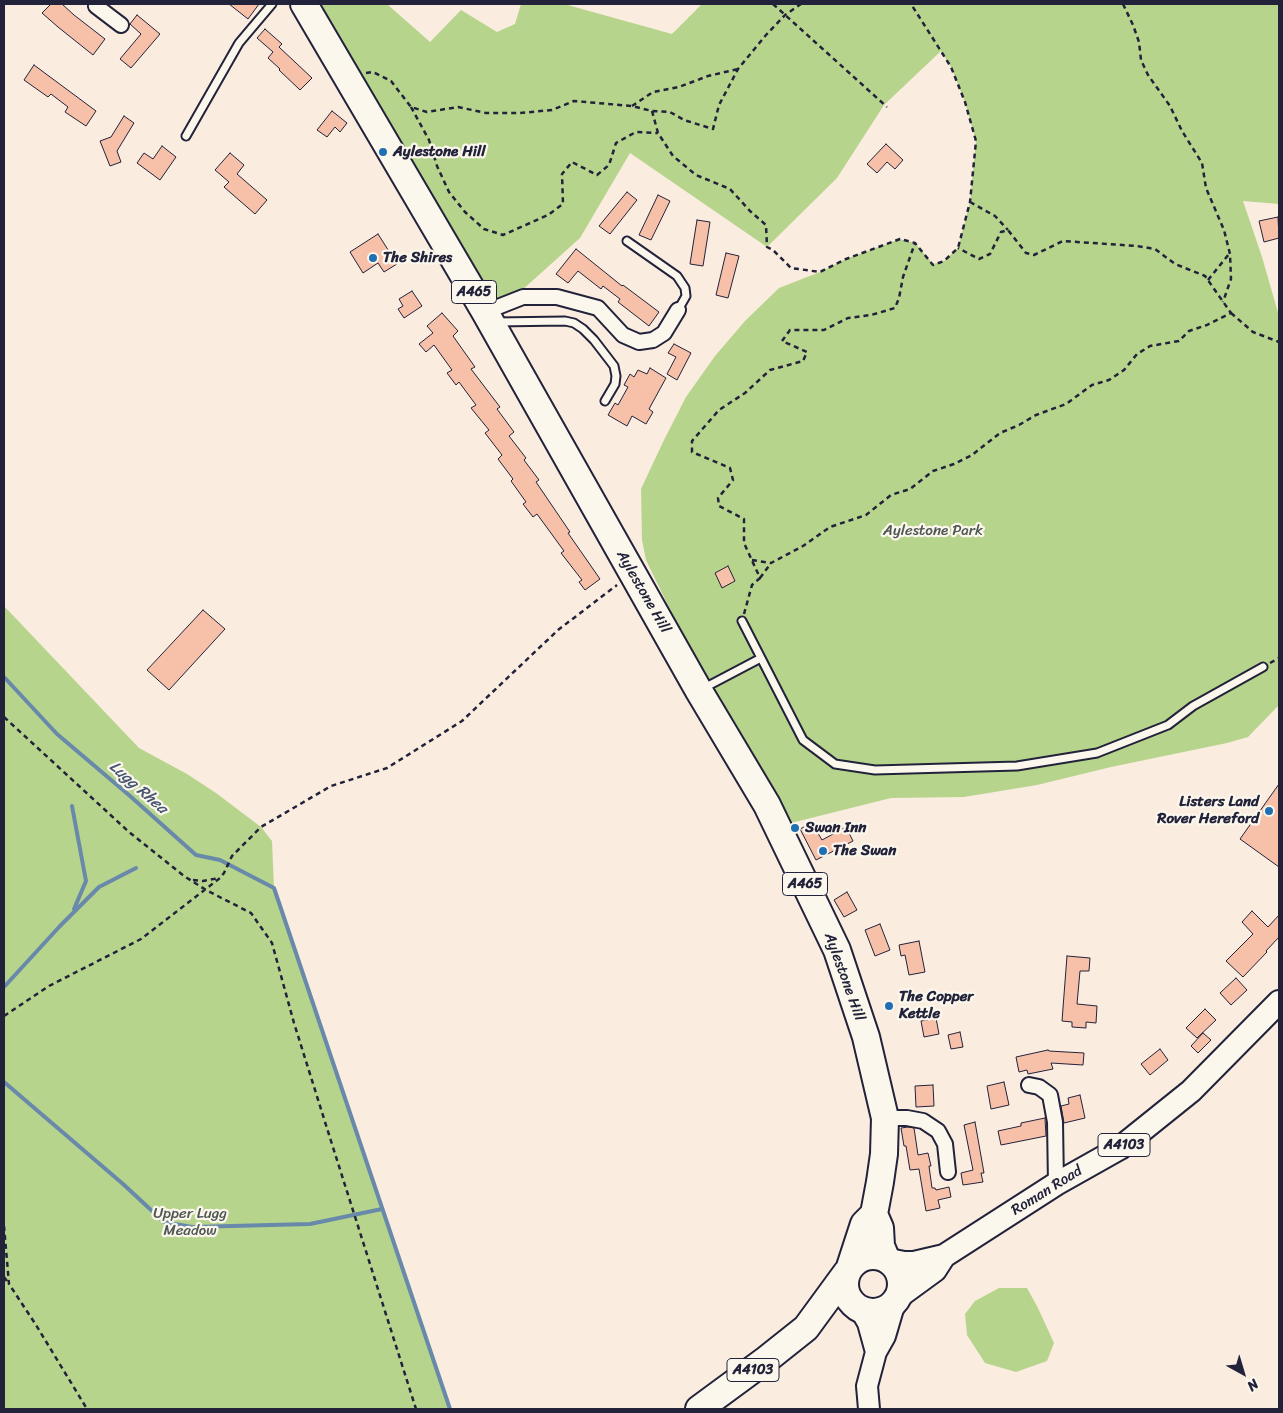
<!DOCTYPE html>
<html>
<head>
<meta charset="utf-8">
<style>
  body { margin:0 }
  #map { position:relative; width:1283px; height:1413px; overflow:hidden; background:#faecdf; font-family:Sriracha,sans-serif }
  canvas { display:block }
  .frame { position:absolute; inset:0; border:5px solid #22223b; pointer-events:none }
  .north { position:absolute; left:1218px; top:1348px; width:50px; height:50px; -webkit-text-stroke:4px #fbf7ec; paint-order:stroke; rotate:141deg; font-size:14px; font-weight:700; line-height:20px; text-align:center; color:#22223b }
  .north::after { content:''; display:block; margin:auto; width:18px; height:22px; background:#22223b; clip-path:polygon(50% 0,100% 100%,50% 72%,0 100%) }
</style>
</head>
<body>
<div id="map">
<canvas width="1283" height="1413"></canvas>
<div class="frame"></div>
<div class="north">N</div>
</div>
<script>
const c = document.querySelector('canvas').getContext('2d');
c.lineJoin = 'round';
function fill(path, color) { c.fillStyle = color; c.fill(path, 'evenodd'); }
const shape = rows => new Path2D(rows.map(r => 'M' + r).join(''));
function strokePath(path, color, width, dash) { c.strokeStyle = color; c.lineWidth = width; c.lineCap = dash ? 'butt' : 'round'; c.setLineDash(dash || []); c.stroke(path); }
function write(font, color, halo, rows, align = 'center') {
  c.font = font + ' Sriracha,sans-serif'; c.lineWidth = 4.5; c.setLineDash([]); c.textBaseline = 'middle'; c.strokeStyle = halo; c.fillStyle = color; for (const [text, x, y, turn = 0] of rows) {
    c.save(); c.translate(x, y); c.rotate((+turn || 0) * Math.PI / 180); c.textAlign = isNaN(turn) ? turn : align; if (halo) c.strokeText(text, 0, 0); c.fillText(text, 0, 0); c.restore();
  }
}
fill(shape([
  [316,4,387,4,430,42,461,10,497,32,515,24,521,4,564,4,672,34,702,4,1279,4,1279,204,1243,201,1262,257,1279,316,1279,705,1248,737,1227,743,1111,767,1037,785,964,797,891,798,787,824,676,622,646,560,642,540,641,489,663,442,686,397,715,356,745,321,779,288,820,272,846,259,900,239,915,243,933,264,944,261,958,248,970,202,976,141,965,102,951,67,941,51,884,105,837,178,767,247,630,153,580,238,521,291,490,305],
  [4,606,139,748,187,774,216,793,261,827,272,841,274,888,450,1409,4,1409],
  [999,1288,1027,1288,1038,1308,1054,1343,1047,1361,1016,1372,985,1363,967,1335,965,1314,975,1301]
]), '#b7d48d');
strokePath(shape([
  [4,677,57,734,130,796,196,855,220,860,274,888,450,1409],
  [72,806,86,881,74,909],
  [4,987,60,926,99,887,136,868],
  [4,1082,123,1184,164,1222,192,1227,310,1224,382,1209]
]), '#6989ab', 4);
const building = shape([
  [51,4,62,4,74,15,105,39,93,55,58,27,42,13,51,4],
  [229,4,259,4,248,19,229,4],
  [137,15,160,34,131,68,120,59,141,34,130,24,137,15],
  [265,29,282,44,279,47,312,78,300,90,279,70,280,69,268,58,273,52,257,38,265,29],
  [34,65,96,111,86,126,65,112,68,107,51,94,48,97,24,80,34,65],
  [332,111,347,123,340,132,335,127,327,137,317,130,332,111],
  [124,116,134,123,117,151,121,162,110,166,100,141,111,137,124,116],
  [886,144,903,160,895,169,887,162,877,173,867,164,886,144],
  [162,146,176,157,160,180,137,163,144,153,153,159,162,146],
  [230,153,244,165,237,174,267,200,255,214,224,187,229,182,215,170,230,153],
  [627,192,637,200,610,234,599,226,627,192],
  [658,195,670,201,651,240,639,235,658,195],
  [1278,217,1279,238,1264,242,1259,221,1278,217],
  [697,220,710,222,703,266,690,264,697,220],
  [378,234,397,264,384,272,378,263,363,273,350,252,378,234],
  [576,249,622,286,623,285,659,312,649,326,618,302,620,299,603,286,601,289,578,271,568,283,556,274,576,249],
  [726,253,739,256,728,298,716,295,726,253],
  [412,291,422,306,404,318,398,309,403,306,399,299,412,291],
  [442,313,458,331,453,336,475,367,471,369,500,407,497,409,514,432,509,436,526,458,524,460,539,480,536,482,570,532,568,533,600,579,585,590,579,582,582,580,561,553,564,551,537,514,533,517,523,504,526,502,511,481,513,479,498,459,502,455,485,433,489,430,471,408,476,405,459,382,456,385,447,373,452,370,434,345,426,352,419,344,433,333,427,326,442,313],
  [674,344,691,353,677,380,667,374,676,357,668,353,674,344],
  [650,368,666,378,649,409,653,412,646,424,632,416,627,426,608,415,615,403,618,405,628,387,624,385,630,374,634,377,638,370,647,374,650,368],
  [728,566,735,581,722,588,715,573,728,566],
  [203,610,225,629,169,690,147,670,203,610],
  [1279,784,1279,867,1240,839,1279,784],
  [812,823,822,840,846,827,853,841,816,860,800,829,812,823],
  [847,892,857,910,844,917,834,900,847,892],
  [1252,911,1268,927,1279,915,1279,937,1266,951,1267,952,1243,977,1226,961,1253,934,1242,922,1252,911],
  [880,924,890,950,875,956,865,930,880,924],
  [919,941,925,972,909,975,905,955,901,956,899,945,919,941],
  [1067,956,1090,958,1089,971,1080,971,1077,1004,1097,1006,1096,1023,1086,1022,1086,1028,1072,1027,1072,1022,1062,1021,1067,956],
  [1236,978,1247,990,1231,1005,1220,993,1236,978],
  [1205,1009,1216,1020,1197,1038,1186,1028,1205,1009],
  [936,1018,939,1034,924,1037,921,1021,936,1018],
  [960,1032,963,1047,951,1049,948,1035,960,1032],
  [1203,1033,1211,1040,1198,1053,1191,1046,1203,1033],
  [1160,1049,1168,1060,1150,1075,1141,1064,1160,1049],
  [1048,1050,1049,1051,1084,1053,1083,1065,1051,1063,1053,1069,1028,1074,1027,1070,1019,1072,1016,1057,1048,1050],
  [1004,1082,1009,1105,991,1109,987,1086,1004,1082],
  [933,1085,934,1106,916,1107,915,1086,933,1085],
  [1080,1095,1085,1118,1064,1123,1061,1106,1069,1104,1068,1098,1080,1095],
  [1045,1118,1046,1136,1001,1145,998,1131,1021,1126,1021,1123,1045,1118],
  [975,1122,984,1173,981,1173,983,1182,963,1185,961,1173,973,1170,964,1125,975,1122],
  [908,1127,914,1128,918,1155,928,1153,931,1166,929,1166,932,1188,935,1188,936,1190,949,1187,951,1197,938,1200,940,1208,926,1211,919,1169,910,1170,906,1146,904,1146,901,1128,908,1127]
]);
fill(building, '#f7c1a9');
strokePath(building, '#22223b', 1);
const lane = shape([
  [186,136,239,43,272,4],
  [627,241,677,276,685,288,686,296,678,310],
  [496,322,565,321,574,323,583,329,594,340,614,366,616,376,615,384,605,401],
  [742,621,761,658],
  [704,688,761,658,803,740,835,764,875,770,1017,766,1097,753,1168,725,1193,706,1263,667]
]);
const street = shape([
  [97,4,96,6,121,25],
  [485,312,523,297,557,297,598,308,623,335,639,342,653,340,664,333,678,310],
  [1029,1085,1039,1087,1050,1095,1055,1122,1056,1184],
  [885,1118,907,1118,923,1121,938,1131,945,1144,948,1172]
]);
const secondary = shape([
  [860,1309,868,1323,876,1352],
  [869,1409,867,1386,876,1352,885,1336,895,1302]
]);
const primary = shape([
  [889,1260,904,1263,914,1263,944,1256,1056,1184,1120,1148,1191,1091,1279,1002],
  [898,1297,935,1270,944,1256]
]);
const highway = shape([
  [304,4,485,312,699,691,767,805,837,950,866,1037,885,1118,884,1154,880,1182,874,1214,880,1228,881,1246,886,1258],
  '845 1284a28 28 0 1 1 56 0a28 28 0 1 1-56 0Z',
  [850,1267,864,1224,874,1214],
  [699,1409,767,1359,806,1328,847,1272]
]);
strokePath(lane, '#22223b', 11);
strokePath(street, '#22223b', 18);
strokePath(secondary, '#22223b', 24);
strokePath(primary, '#22223b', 26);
strokePath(highway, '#22223b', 30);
strokePath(shape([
  [773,4,887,107],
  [1123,4,1133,25,1139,42,1141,60,1148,75,1170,106,1182,131,1202,163,1206,188,1224,230,1230,254,1231,279,1223,302],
  [366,73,373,72,391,81,411,107,427,112,458,107,486,113,520,113,552,110,574,101,632,106,652,111,670,112,684,120,713,129,719,105,738,69,766,35,785,15,801,4],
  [632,106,653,92,679,87,708,76,738,69],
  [411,107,429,140,437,166,449,192,465,212,484,229,503,235,548,215,563,204,562,174,572,162,597,175,609,165,616,143,636,132,658,133],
  [652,111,658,133,673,156,696,175,730,189,750,211,766,225,767,247,773,250,791,268,820,272,846,259,900,239,915,243,933,265,944,261,958,248,970,202,976,141,965,102,951,67,911,4],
  [970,202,995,216,1008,230],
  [1208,280,1229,254],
  [1231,313,1253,332,1279,342],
  [752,560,771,563,803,546,830,527,866,515,891,495,910,489,933,471,954,464,972,455,1000,433,1019,425,1036,415,1066,404,1092,385,1109,380,1124,370,1137,354,1150,346,1179,341,1189,331,1207,325,1231,313,1205,276,1175,264,1155,249,1137,246,1063,241,1034,255,1026,253,1008,230,1001,232,990,254,979,259,958,248],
  [760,578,771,563],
  [744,614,752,585,760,578,744,543,744,519,719,506,718,498,733,480,730,468,692,452,692,441,719,410,745,393,770,370,803,361,807,352,782,341,790,330,824,330,848,318,871,315,895,308,899,298,903,277,915,243],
  [1270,663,1279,658],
  [4,717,129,832,184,876,206,890,251,913,272,943,294,1023,331,1141,416,1409],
  [193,880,203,881,219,878],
  [4,1016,49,986,141,939,220,878,224,873,232,856,261,827,331,786,387,768,462,721,558,630,617,585],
  [4,1226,9,1284,36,1325,87,1409],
  [4,1277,9,1284]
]), '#22223b', 2.5, [5, 4]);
strokePath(lane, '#fbf7ec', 7);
strokePath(street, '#fbf7ec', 14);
strokePath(secondary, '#fbf7ec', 20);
strokePath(primary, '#fbf7ec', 22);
strokePath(highway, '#fbf7ec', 26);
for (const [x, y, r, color] of [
  [383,152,5,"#1f6fb2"],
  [373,258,5,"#1f6fb2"],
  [1269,811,5,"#1f6fb2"],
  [795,828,5,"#1f6fb2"],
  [823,851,5,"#1f6fb2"],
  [889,1006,5,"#1f6fb2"]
]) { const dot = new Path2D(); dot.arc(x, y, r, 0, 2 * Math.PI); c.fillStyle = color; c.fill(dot); strokePath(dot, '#fbf7ec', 2); }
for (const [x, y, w] of [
  [474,292,45],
  [805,884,45],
  [1124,1145,52],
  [753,1370,52]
]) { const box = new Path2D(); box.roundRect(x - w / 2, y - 11.5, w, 23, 4); c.fillStyle = '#fbf7ec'; c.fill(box); strokePath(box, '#22223b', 1); }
write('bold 14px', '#22223b', null, [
  ["A465",474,292],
  ["A465",805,884],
  ["A4103",1124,1145],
  ["A4103",753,1370]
]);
write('bold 15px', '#22223b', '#fbf7ec', [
  ["Aylestone Hill",393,152],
  ["The Shires",383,258],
  ["Listers Land",1259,802,"right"],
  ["Rover Hereford",1259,819,"right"],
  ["Swan Inn",805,828],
  ["The Swan",833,851],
  ["The Copper",899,997],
  ["Kettle",899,1014]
], 'left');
write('15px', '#4f5754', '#fbf7ec', [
  ["Aylestone Park",933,531],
  ["Upper Lugg",190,1214],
  ["Meadow",190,1231]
]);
write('15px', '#22223b', '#fbf7ec', [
  ["Aylestone Hill",643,592,60],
  ["Aylestone Hill",844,977,70],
  ["Roman Road",1047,1191,-32]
]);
write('italic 16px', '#465573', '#fbf7ec', [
  ["Lugg Rhea",138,788,41]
]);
</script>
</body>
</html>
